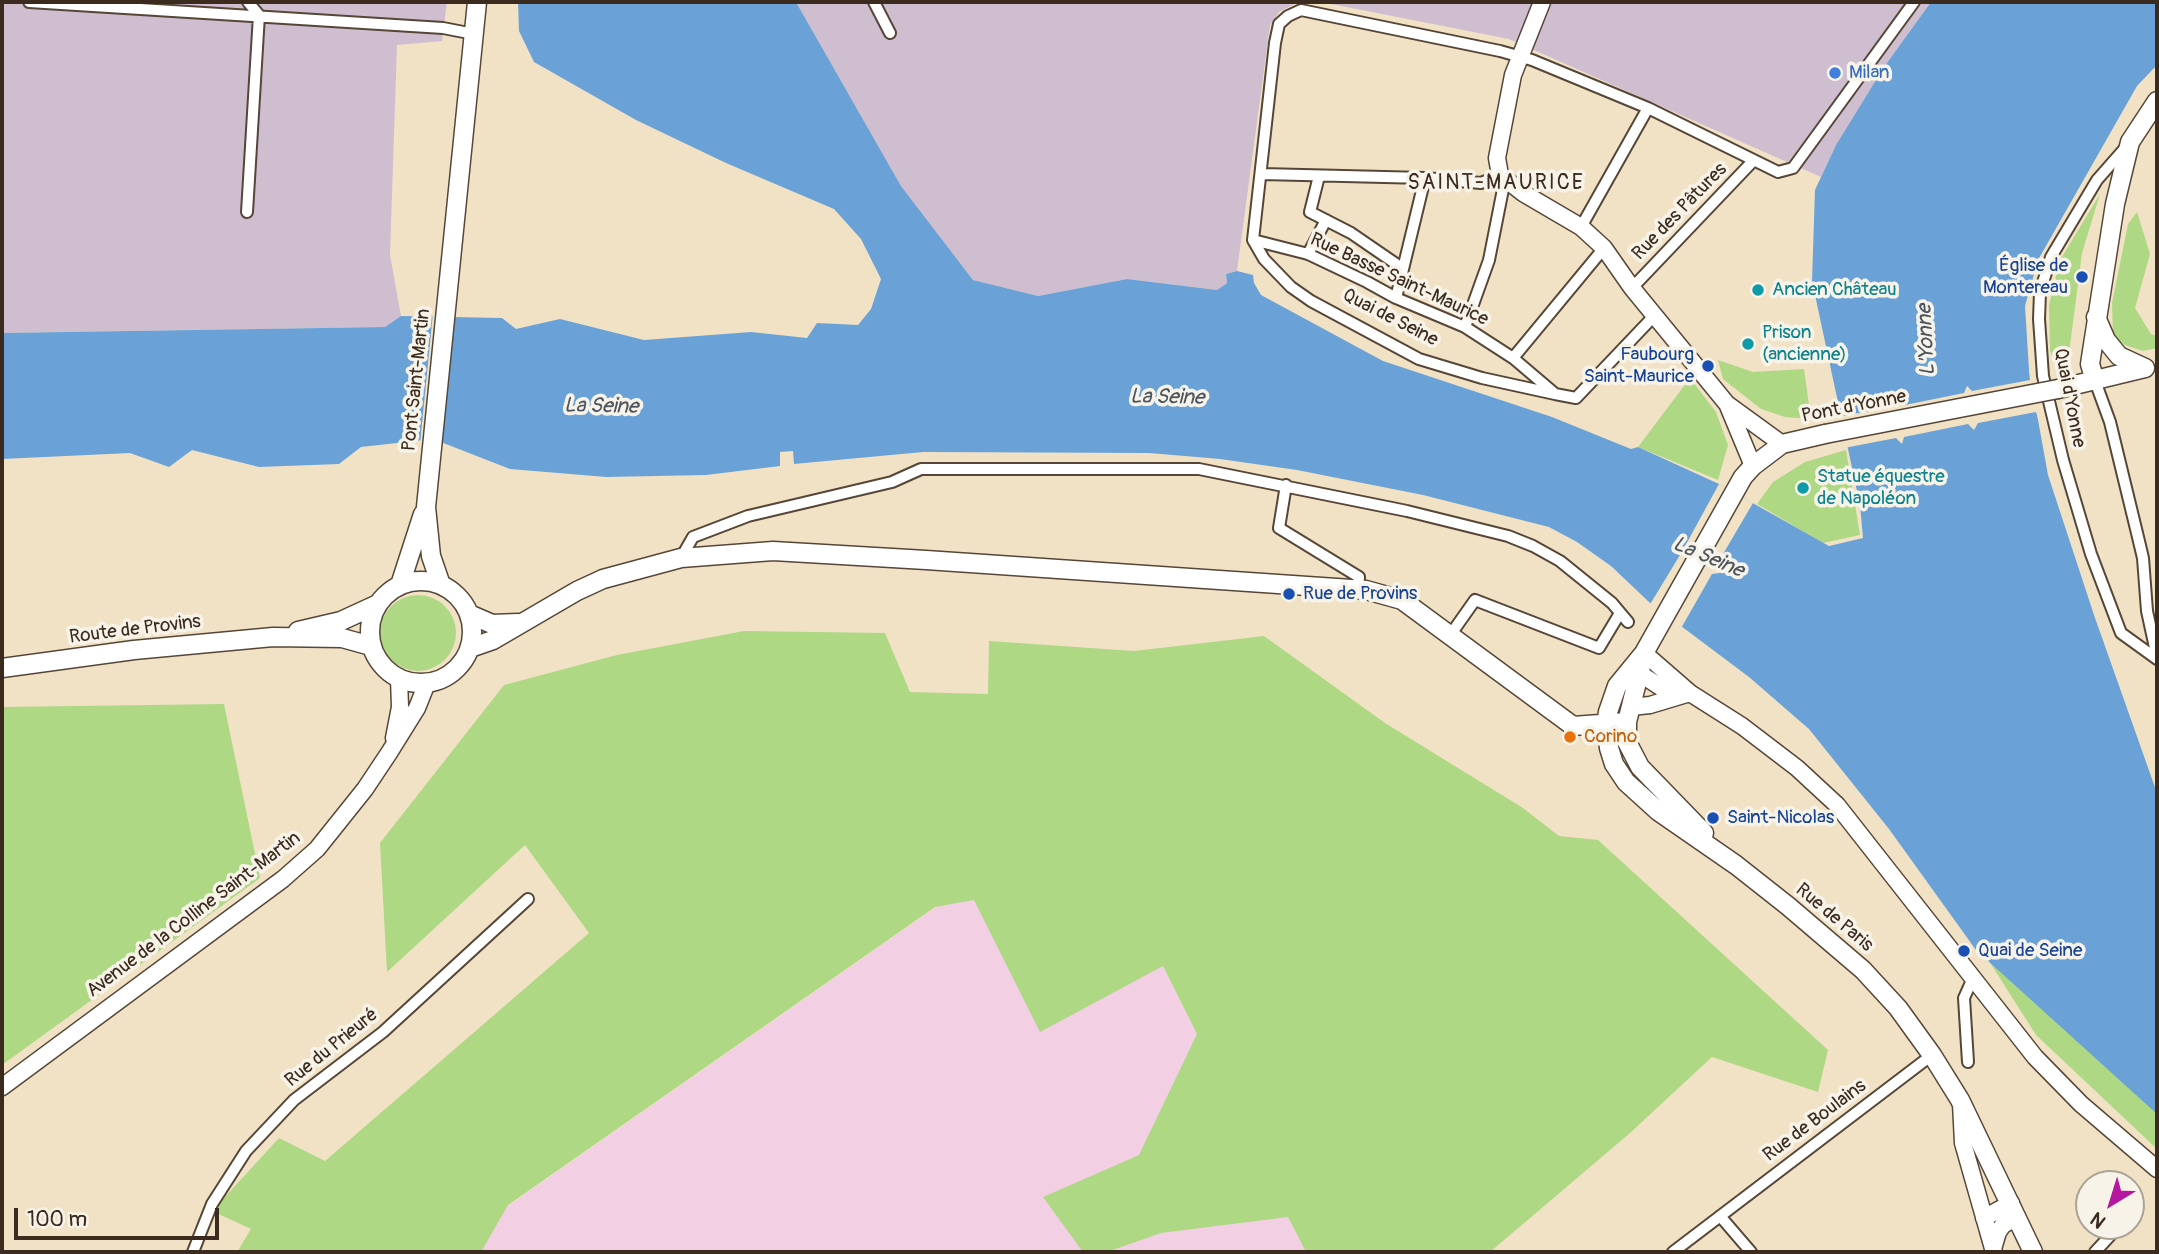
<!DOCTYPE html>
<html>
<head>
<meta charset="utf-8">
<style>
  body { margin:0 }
  #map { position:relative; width:2159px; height:1254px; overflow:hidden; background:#f1e2c6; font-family:Pangolin,sans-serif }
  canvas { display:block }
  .frame { position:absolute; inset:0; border:4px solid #3b2a1e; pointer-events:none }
  .north { position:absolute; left:2075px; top:1170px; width:70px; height:70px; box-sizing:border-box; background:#f7f3e8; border:2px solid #aca397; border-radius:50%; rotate:218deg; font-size:19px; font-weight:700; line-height:28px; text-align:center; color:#3b2a1e }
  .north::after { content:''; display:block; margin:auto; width:24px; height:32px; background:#b5179e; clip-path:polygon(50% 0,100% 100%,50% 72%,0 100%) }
  .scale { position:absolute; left:14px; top:1208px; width:205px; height:32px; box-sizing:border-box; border:4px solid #3b2a1e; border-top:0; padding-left:9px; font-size:21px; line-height:24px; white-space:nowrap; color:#3b2a1e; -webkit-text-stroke:5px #f7f3e8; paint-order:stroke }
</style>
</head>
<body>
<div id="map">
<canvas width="2159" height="1254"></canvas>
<div class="frame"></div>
<div class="north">N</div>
<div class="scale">100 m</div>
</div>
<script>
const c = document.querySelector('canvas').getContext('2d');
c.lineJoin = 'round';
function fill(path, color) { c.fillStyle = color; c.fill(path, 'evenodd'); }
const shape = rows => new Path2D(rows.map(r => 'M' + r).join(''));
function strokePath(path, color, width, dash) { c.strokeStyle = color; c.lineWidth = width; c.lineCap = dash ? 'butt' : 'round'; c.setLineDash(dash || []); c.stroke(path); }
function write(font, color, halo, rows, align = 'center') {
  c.font = font + ' Pangolin,sans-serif'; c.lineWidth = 7; c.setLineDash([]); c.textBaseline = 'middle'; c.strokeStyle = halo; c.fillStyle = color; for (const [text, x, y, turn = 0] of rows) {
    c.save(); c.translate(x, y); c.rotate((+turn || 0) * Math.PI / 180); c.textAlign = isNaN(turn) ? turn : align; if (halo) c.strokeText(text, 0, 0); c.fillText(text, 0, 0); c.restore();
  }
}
fill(shape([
  [972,899,1126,900,1163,966,1306,1252,442,1252,936,907]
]), '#f2cfe2');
fill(shape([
  [2,2,447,2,442,41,397,45,390,255,401,316,385,327,2,333],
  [796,2,1298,2,1279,12,1270,25,1237,271,1226,274,1227,283,1217,290,1127,279,1038,296,973,280,901,186],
  [1321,2,1931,2,1884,67,1836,145,1821,177,1509,39]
]), '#cfbdd0');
fill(shape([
  [2100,194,2082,253,2069,353,2057,366,2050,351,2049,305,2060,260],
  [2137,212,2150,254,2135,308,2151,334,2157,336,2157,348,2143,351,2125,345,2113,335,2112,303,2128,224],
  [1718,360,1753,372,1804,369,1811,419,1785,417,1761,409,1723,379],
  [1690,378,1716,412,1728,445,1718,480,1638,447],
  [1846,450,1860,535,1823,543,1757,504,1773,482,1805,462],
  '380 633a38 38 0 1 1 76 0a38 38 0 1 1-76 0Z',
  [744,631,885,633,910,692,988,694,989,641,1134,651,1264,636,1385,723,1523,808,1559,836,1598,840,1828,1050,1818,1092,1712,1057,1630,1133,1490,1252,1306,1252,1288,1217,1161,1233,1107,1252,1083,1252,1043,1197,1139,1155,1197,1034,1163,966,1040,1032,974,900,935,907,508,1205,481,1252,237,1252,251,1229,212,1211,279,1138,325,1161,589,933,525,845,387,972,380,843,504,685,617,655],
  [224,704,260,878,2,1065,2,707],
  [1982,950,2157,1107,2157,1149,2036,1035]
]), '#aed884');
fill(shape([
  [518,2,796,2,901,186,973,280,1038,296,1127,279,1217,290,1227,283,1226,274,1237,271,1253,275,1254,283,1261,295,1383,361,1552,417,1631,449,1638,447,1719,484,1829,546,1863,538,1860,505,1812,281,1815,190,1836,145,1884,67,1931,2,2157,2,2157,65,2137,86,2038,260,2025,306,2029,370,2048,475,2094,615,2157,793,2157,1114,1976,950,1889,829,1809,729,1749,677,1649,602,1611,566,1577,542,1549,527,1423,495,1297,470,1220,459,1149,453,923,452,794,464,793,451,780,452,780,466,706,475,606,477,510,469,433,439,361,447,339,464,259,467,192,450,169,467,130,453,2,459,2,333,385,327,401,316,502,318,516,329,560,319,644,340,751,332,807,338,817,323,858,325,871,309,881,279,861,239,834,209,726,163,636,120,534,62,519,31]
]), '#6aa2d8');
fill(shape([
  [433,313,454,313,441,446,432,442,420,444],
  [2032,369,2042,421,2039,421,2036,412,1978,423,1974,430,1968,424,1904,437,1902,444,1896,438,1844,448,1837,417,1891,407,1894,400,1900,406,1964,393,1967,386,1972,391,2030,380,2029,370],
  [1719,484,1753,503,1716,566,1720,573,1712,574,1680,630,1649,606,1680,555,1675,548,1684,548]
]), '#f1e2c6');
const street = shape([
  [29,2,443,28,474,34],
  [874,2,890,33],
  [2126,147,2097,180,2051,257,2040,292,2039,319,2043,376,2063,460,2091,554,2121,633,2157,659],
  [1262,174,1425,178,1481,183,1500,175],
  [1319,176,1310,212,1351,233,1402,268],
  [247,212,259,15,248,2],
  [1581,227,1648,108],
  [1253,240,1275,43,1279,24,1288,16,1301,10,1500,51,1532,60,1648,108,1778,172,1793,168,1914,2],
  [1253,240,1264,259,1291,287,1311,301,1419,359,1482,378,1555,394,1576,398,1654,316],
  [1253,240,1308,254,1367,282,1396,298,1465,327,1513,358,1553,392],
  [1308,254,1326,220],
  [1632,288,1753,161],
  [1396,298,1425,178],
  [1465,327,1489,260,1505,179],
  [1513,358,1604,248],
  [2095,381,2110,422,2137,533,2143,558,2147,611,2157,657],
  [1286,485,1279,528,1359,577,1358,590],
  [681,558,693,537,748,516,892,482,921,469,1199,469,1407,511,1508,536,1533,546,1560,561,1612,603,1628,622],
  [1451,634,1475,600,1599,648,1620,613],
  [1968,1062,1964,998,1973,978],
  [1720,1216,1751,1252],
  [193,1252,212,1204,246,1151,294,1100,383,1032,528,899],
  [1673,1252,1932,1055],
  [2095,1252,2119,1226]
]);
const secondary = shape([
  [1542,2,1513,75,1497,158,1500,175,1523,193,1581,227,1604,248,1632,288,1727,404,1782,444],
  [1728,406,1753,466],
  [1644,653,1690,693,1742,726,1797,768,1837,805,2035,1057,2081,1104,2157,1169],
  [1631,668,1676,697],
  [1631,707,1650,705,1690,693],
  [394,738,400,707,399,678],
  [2,1087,283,879,317,849,365,789,389,753,417,708,427,683],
  [1961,1103,1963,1143,1994,1252],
  [1984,1218,2011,1203],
  [1993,1249,1998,1232,2003,1225,2017,1217]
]);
const primary = shape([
  [2096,317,2106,340,2119,356,2145,368],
  [2095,381,2090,364,2115,204,2130,142,2157,101],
  [2058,389,2145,368],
  [1825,434,1782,444,1753,466,1743,477,1644,653,1617,686,1608,712,1606,724,1609,748,1614,764,1626,782,1658,811,1736,865,1788,906,1863,970,1898,1008,1932,1055,1960,1100,2033,1252],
  '370 632a51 51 0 1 1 102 0a51 51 0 1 1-102 0Z',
  [400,585,423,514],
  [441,585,431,556,426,507,477,2],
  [469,614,492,624,518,623],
  [298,631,341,621,378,604],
  [470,648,493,640,577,591,603,579,681,558,773,551,926,560,1366,590,1402,600,1573,726,1627,722],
  [1643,658,1627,722,1627,742,1640,767,1704,833],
  [2,668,134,650,273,637,342,638,371,646]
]);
strokePath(street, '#564637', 14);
strokePath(secondary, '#564637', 19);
strokePath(primary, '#564637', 21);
strokePath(street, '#fff', 10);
strokePath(secondary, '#fff', 16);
strokePath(primary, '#fff', 18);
const primaryBridge = shape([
  [1825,434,2058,389]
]);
strokePath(primaryBridge, '#564637', 21, []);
strokePath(primaryBridge, '#fff', 18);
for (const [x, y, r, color] of [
  [1835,73,7,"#3f7fe0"],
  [2082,277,7,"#1a4fb4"],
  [1758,290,7,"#0f9aa8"],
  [1748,344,7,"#0f9aa8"],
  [1708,366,7,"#1a4fb4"],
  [1803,488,7,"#0f9aa8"],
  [1289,594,7,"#1a4fb4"],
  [1570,737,7,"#e8710a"],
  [1713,818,7,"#1a4fb4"],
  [1964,951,7,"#1a4fb4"]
]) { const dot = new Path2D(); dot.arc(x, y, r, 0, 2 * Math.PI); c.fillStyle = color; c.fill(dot); strokePath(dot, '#f7f3e8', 2.5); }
write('19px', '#366cbe', '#f7f3e8', [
  ["Milan",1849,73]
], 'left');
write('19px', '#3b2a1e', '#f7f3e8', [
  ["Rue des Pâtures",1680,212,-46],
  ["Rue Basse Saint-Maurice",1399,280,25],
  ["Quai de Seine",1390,318,27],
  ["Pont Saint-Martin",417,380,-84],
  ["Quai d'Yonne",2069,398,79],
  ["Pont d'Yonne",1854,407,-11],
  ["Route de Provins",135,630,-7],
  ["Avenue de la Colline Saint-Martin",194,915,-37],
  ["Rue de Paris",1834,918,40],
  ["Rue du Prieuré",332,1048,-39],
  ["Rue de Boulains",1815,1121,-37]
]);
write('19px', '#164399', '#f7f3e8', [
  ["Église de",2068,266,"right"],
  ["Montereau",2068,288,"right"],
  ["Faubourg",1694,355,"right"],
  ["Saint-Maurice",1694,377,"right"],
  ["Rue de Provins",1303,594],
  ["Saint-Nicolas",1727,818],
  ["Quai de Seine",1978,951]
], 'left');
write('19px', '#0d838f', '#f7f3e8', [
  ["Ancien Château",1772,290],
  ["Prison",1762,333],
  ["(ancienne)",1762,355],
  ["Statue équestre",1817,477],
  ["de Napoléon",1817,499]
], 'left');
write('19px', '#c56008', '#f7f3e8', [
  ["Corino",1584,737]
], 'left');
c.letterSpacing = '2px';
write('21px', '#3b2a1e', '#f7f3e8', [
  ["SAINT-MAURICE",1496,184]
]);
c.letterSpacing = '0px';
write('italic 21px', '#4b545f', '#f7f3e8', [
  ["L'Yonne",1927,340,-93],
  ["La Seine",1167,398,1],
  ["La Seine",601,407,1],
  ["La Seine",1708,558,23]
]);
</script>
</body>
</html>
